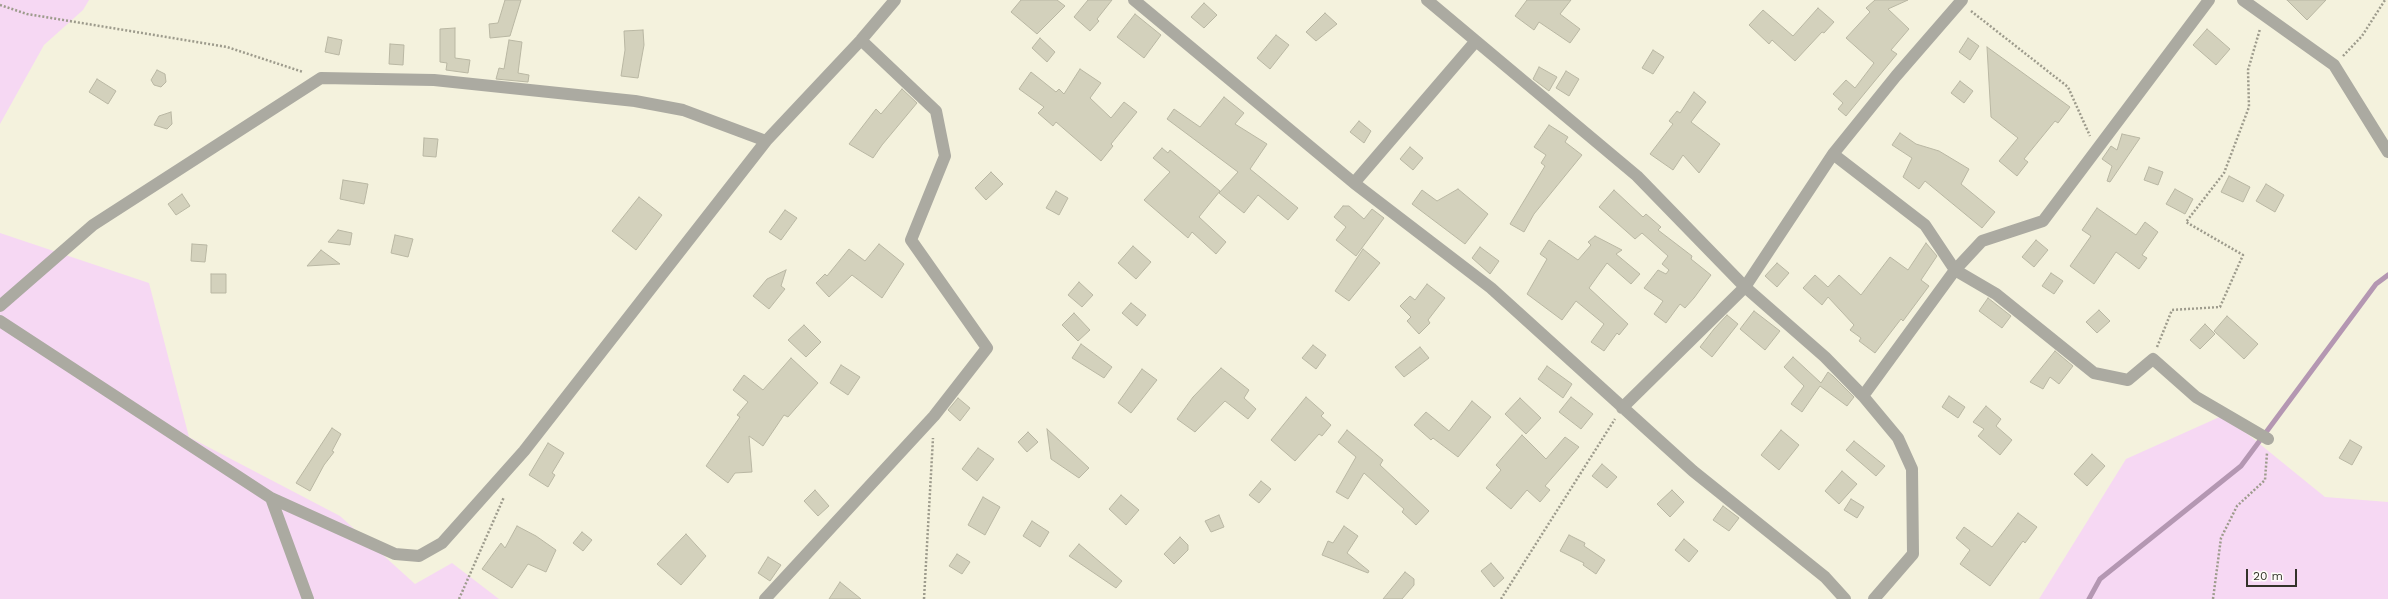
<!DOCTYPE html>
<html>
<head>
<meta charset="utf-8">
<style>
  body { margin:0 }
  #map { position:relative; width:2388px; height:599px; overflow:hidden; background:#f4f2dd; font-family:"Work Sans",sans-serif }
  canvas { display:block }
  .scale { position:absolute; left:2246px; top:569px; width:51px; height:18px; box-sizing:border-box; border:2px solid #34332a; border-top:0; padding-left:5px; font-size:12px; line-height:14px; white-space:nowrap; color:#34332a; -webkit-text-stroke:3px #fffefa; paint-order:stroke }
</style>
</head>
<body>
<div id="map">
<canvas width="2388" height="599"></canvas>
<div class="scale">20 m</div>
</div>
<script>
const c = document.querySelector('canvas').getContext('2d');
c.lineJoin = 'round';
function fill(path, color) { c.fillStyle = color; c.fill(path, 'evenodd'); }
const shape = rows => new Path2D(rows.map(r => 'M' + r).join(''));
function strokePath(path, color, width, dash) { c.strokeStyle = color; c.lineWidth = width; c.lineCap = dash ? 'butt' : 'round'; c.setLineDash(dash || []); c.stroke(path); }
fill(shape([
  [0,0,89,0,83,10,44,45,0,124],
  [0,233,149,283,189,437,340,516,415,584,452,563,499,599,0,599],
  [2224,415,2325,497,2388,502,2388,599,2039,599,2126,459]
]), '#f6d8f3');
strokePath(shape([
  [2089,599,2100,579,2241,466,2376,284,2388,275]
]), '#b497b2', 5);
const building = shape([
  [505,0,521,0,510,36,490,38,489,24,498,23,505,0],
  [1021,0,1057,0,1065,6,1037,34,1011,12,1021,0],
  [1088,0,1112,0,1097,19,1099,21,1090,31,1074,17,1088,0],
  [1527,0,1571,0,1560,14,1580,29,1570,43,1539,22,1534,30,1515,16,1527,0],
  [1875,0,1908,0,1888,9,1909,29,1891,50,1897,54,1846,116,1838,109,1843,103,1833,94,1846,80,1855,88,1874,63,1846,38,1870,12,1866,8,1875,0],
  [2287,0,2326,0,2307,20,2287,0],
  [1204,3,1217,15,1204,28,1191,17,1204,3],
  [1818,8,1834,22,1824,33,1822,32,1795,61,1772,40,1769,44,1749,25,1763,10,1793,36,1818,8],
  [1325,13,1337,24,1316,41,1306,32,1325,13],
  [1135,14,1161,35,1144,58,1117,37,1135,14],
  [455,28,455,58,470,60,468,73,446,70,447,63,440,62,440,29,455,28],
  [2207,29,2230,49,2216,65,2193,45,2207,29],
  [643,30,644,45,638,78,621,76,625,50,624,31,643,30],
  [1276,35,1289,45,1270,69,1257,58,1276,35],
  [328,37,342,40,339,55,325,52,328,37],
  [1040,38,1055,52,1047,62,1032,48,1040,38],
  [1968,38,1979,46,1970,60,1959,52,1968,38],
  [509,40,522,42,518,73,529,75,528,82,496,79,499,68,504,69,509,40],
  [390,44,404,45,403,65,389,64,390,44],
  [1987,47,2070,107,2058,123,2055,121,2024,159,2028,162,2017,176,1999,161,2018,138,1991,117,1987,47],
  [1653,50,1664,57,1653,74,1642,68,1653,50],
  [1539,67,1557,77,1549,91,1533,79,1539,67],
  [1080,69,1101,83,1090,98,1111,118,1124,102,1137,112,1111,144,1113,146,1101,161,1056,122,1053,126,1038,113,1044,107,1019,89,1031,72,1056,92,1059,89,1064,94,1080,69],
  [157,70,165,74,166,82,161,87,154,85,151,80,157,70],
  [1566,71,1579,79,1569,96,1556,88,1566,71],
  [97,79,116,91,108,104,89,92,97,79],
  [1960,81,1973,91,1964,103,1951,93,1960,81],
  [902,89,917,103,882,145,873,158,849,144,876,109,881,114,902,89],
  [1694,92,1706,102,1691,122,1720,144,1699,173,1683,155,1673,170,1650,154,1673,124,1669,121,1677,111,1680,113,1694,92],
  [1224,97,1244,113,1235,124,1267,144,1250,169,1298,208,1288,220,1258,195,1244,213,1219,193,1238,172,1167,119,1174,109,1200,127,1224,97],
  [171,112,172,124,167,129,154,125,159,116,171,112],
  [1359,121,1371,131,1364,143,1350,132,1359,121],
  [1549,125,1568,137,1565,142,1582,155,1534,214,1524,232,1510,224,1545,166,1541,163,1546,155,1534,147,1549,125],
  [1900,133,1916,144,1939,151,1969,169,1961,184,1995,212,1982,228,1925,181,1919,189,1903,177,1912,158,1892,145,1900,133],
  [2122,134,2140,138,2110,182,2107,181,2112,166,2102,159,2111,146,2117,150,2122,134],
  [424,138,438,139,436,157,423,156,424,138],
  [1410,147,1423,158,1413,170,1400,159,1410,147],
  [1162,148,1168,153,1170,150,1220,191,1199,217,1226,242,1216,254,1192,232,1188,238,1144,200,1170,172,1153,158,1162,148],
  [2149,167,2163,172,2158,185,2144,180,2149,167],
  [991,172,1003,184,986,200,975,188,991,172],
  [2229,176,2250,187,2243,202,2221,192,2229,176],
  [343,180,368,184,364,204,340,199,343,180],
  [2266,184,2284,195,2275,212,2256,201,2266,184],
  [1458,189,1488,214,1465,244,1412,204,1422,190,1437,201,1458,189],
  [2175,189,2193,199,2185,214,2166,204,2175,189],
  [1614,190,1643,217,1646,214,1661,227,1658,230,1692,256,1691,259,1711,275,1694,298,1685,308,1680,304,1666,323,1654,314,1663,301,1644,288,1658,270,1666,274,1669,270,1662,264,1668,256,1642,233,1635,239,1599,207,1614,190],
  [1056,191,1068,198,1059,215,1046,208,1056,191],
  [182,194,190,206,176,215,168,204,182,194],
  [639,197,662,215,636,250,612,231,639,197],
  [1343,206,1349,206,1364,219,1372,209,1384,218,1356,256,1336,240,1346,227,1334,217,1343,206],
  [2097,208,2136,235,2145,222,2158,232,2142,255,2147,258,2139,269,2116,252,2094,284,2070,266,2091,236,2082,230,2097,208],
  [785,210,797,218,781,240,769,232,785,210],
  [338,230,352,233,350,245,328,242,338,230],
  [395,235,413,239,408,257,391,253,395,235],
  [1595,236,1622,250,1616,254,1640,274,1631,284,1607,263,1589,288,1628,324,1619,335,1617,333,1604,351,1591,342,1604,324,1576,301,1562,320,1527,294,1547,259,1540,254,1549,240,1578,260,1591,245,1588,242,1595,236],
  [2036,240,2048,250,2034,267,2022,257,2036,240],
  [1926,243,1937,256,1921,280,1929,286,1903,321,1901,319,1875,353,1859,341,1861,338,1850,330,1854,325,1828,297,1822,305,1803,288,1815,275,1828,287,1839,275,1861,295,1890,257,1908,270,1926,243],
  [192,244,207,245,205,262,191,261,192,244],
  [879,244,904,264,882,298,852,275,829,297,816,283,825,274,827,276,849,249,865,261,879,244],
  [1133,246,1151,262,1136,279,1118,263,1133,246],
  [1480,247,1499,261,1490,274,1472,258,1480,247],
  [1363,249,1380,263,1349,301,1335,291,1363,249],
  [321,250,340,264,307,266,321,250],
  [1777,263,1789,273,1777,287,1765,276,1777,263],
  [786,270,781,286,785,289,769,309,753,296,767,279,786,270],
  [2051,273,2063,281,2054,294,2042,286,2051,273],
  [211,274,226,274,226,293,211,293,211,274],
  [1079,282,1093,295,1082,307,1068,295,1079,282],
  [1427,284,1445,298,1428,320,1430,323,1419,334,1407,321,1411,317,1400,306,1410,296,1415,300,1427,284],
  [1988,298,2011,316,2002,328,1979,311,1988,298],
  [1131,303,1146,315,1137,326,1122,313,1131,303],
  [2099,310,2110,321,2097,333,2086,322,2099,310],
  [1754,311,1780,331,1765,350,1740,329,1754,311],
  [1074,313,1090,330,1078,341,1062,325,1074,313],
  [1727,315,1738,324,1712,357,1700,347,1714,329,1727,315],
  [2227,316,2258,344,2244,359,2214,331,2227,316],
  [2205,324,2215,334,2200,349,2190,340,2205,324],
  [804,325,821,342,806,357,788,340,804,325],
  [1081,344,1112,367,1104,378,1072,358,1081,344],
  [1313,345,1326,355,1316,369,1302,358,1313,345],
  [1420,347,1429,358,1404,377,1395,367,1420,347],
  [2055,351,2073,366,2059,384,2050,377,2043,389,2030,382,2055,351],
  [1793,357,1821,383,1828,372,1833,376,1854,397,1847,406,1820,386,1802,412,1791,404,1804,386,1784,367,1793,357],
  [791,358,818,383,788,417,784,415,763,446,749,436,752,472,735,473,728,483,706,466,740,417,737,415,748,402,733,390,744,375,763,390,791,358],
  [841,365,860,377,848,395,830,383,841,365],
  [1547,366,1572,384,1563,398,1538,379,1547,366],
  [1221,368,1249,390,1244,398,1256,409,1248,419,1225,401,1195,432,1177,419,1193,397,1221,368],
  [1142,369,1157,380,1131,413,1118,403,1142,369],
  [1949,396,1965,407,1958,418,1942,407,1949,396],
  [1306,397,1324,413,1321,416,1331,425,1322,436,1319,434,1295,461,1271,440,1306,397],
  [1571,397,1593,414,1581,429,1559,412,1571,397],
  [958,398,970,408,960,421,948,410,958,398],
  [1520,398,1541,418,1526,434,1505,414,1520,398],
  [1472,401,1491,417,1458,457,1433,438,1431,440,1414,425,1426,412,1449,431,1472,401],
  [1986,406,2001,419,1996,426,2012,440,2000,455,1978,436,1984,429,1973,422,1986,406],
  [332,428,341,434,332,451,334,452,324,465,310,491,296,483,332,428],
  [1047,429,1089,468,1079,478,1051,459,1047,429],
  [1347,430,1383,460,1380,465,1429,511,1416,525,1402,512,1404,509,1364,473,1348,499,1336,492,1356,457,1338,442,1347,430],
  [1781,430,1799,445,1779,470,1761,455,1781,430],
  [1028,432,1038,442,1027,452,1018,442,1028,432],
  [1522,435,1546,459,1565,437,1579,447,1545,486,1550,490,1540,502,1527,490,1511,509,1486,488,1501,470,1496,465,1522,435],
  [2350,440,2362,447,2352,465,2339,458,2350,440],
  [1854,441,1885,466,1876,476,1846,450,1854,441],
  [548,443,564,453,552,473,555,475,548,487,529,475,548,443],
  [978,448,994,459,977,481,962,469,978,448],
  [2092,454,2105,466,2087,486,2074,474,2092,454],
  [1602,464,1617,477,1607,488,1592,476,1602,464],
  [1842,471,1857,484,1839,504,1825,491,1842,471],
  [1261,481,1271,489,1259,503,1249,495,1261,481],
  [815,490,829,506,818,516,804,501,815,490],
  [1672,490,1684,502,1670,517,1657,504,1672,490],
  [1121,495,1139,510,1126,525,1109,509,1121,495],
  [983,497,1000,507,985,535,968,525,983,497],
  [1851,499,1864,507,1857,518,1844,510,1851,499],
  [1723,506,1739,518,1729,531,1713,520,1723,506],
  [2018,513,2037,527,2025,543,2023,541,1990,586,1960,564,1970,550,1956,538,1964,527,1992,547,2018,513],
  [1219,515,1224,527,1211,532,1205,521,1219,515],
  [1032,521,1049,532,1040,547,1023,536,1032,521],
  [517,526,536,536,556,550,546,572,528,564,512,588,482,569,501,543,505,548,517,526],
  [1344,526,1358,536,1347,553,1369,571,1368,573,1322,555,1328,541,1333,543,1344,526],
  [582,532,592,540,583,551,573,543,582,532],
  [686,534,706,556,681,585,657,564,686,534],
  [1569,535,1585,543,1584,546,1605,560,1596,574,1583,565,1584,563,1560,551,1569,535],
  [1180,537,1188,545,1188,550,1174,564,1164,554,1180,537],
  [1684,539,1698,551,1689,562,1675,550,1684,539],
  [1079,544,1122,581,1116,588,1069,556,1079,544],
  [957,554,970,562,962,574,949,566,957,554],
  [768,557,781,565,770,581,758,573,768,557],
  [1491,563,1504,578,1494,587,1481,571,1491,563],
  [1405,572,1414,579,1414,585,1402,599,1383,599,1405,572],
  [840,582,861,599,829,599,840,582]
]);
fill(building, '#d3d1bc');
strokePath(building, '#b9b7a3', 1);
strokePath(shape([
  [0,5,27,14,227,47,303,72],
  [1971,11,2068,87,2090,136],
  [2343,56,2362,36,2385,0],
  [2157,347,2172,310,2220,307,2243,255,2186,222,2224,173,2249,107,2248,70,2260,29],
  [459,599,504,497],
  [924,599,933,438],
  [1501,599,1615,419],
  [2213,599,2221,538,2237,506,2265,480,2267,453]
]), '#9d9b8c', 2.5, [2, 2]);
strokePath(shape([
  [1134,0,1354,183,1491,288,1693,471,1825,577,1845,599],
  [1427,0,1637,176,1745,287,1825,357,1863,396,1898,438,1912,469,1913,554,1874,599],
  [2243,0,2334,65,2388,152],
  [1833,154,1925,225,1955,270,1996,294,2094,373,2128,380,2153,359,2196,397,2268,439],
  [1354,183,1475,42],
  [0,306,93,225,321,78,434,80,635,101,683,110,766,141],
  [0,321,271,498,395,554,419,556,442,543,524,451,766,141,861,40,895,0],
  [1863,396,1955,270,1982,241,2043,221,2209,0],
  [1622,408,1745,287,1833,154,1896,76,1962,0],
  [271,498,308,599],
  [765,599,934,416,987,348,911,240,945,156,936,111,861,40]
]), '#abaaa1', 12);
</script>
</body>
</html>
